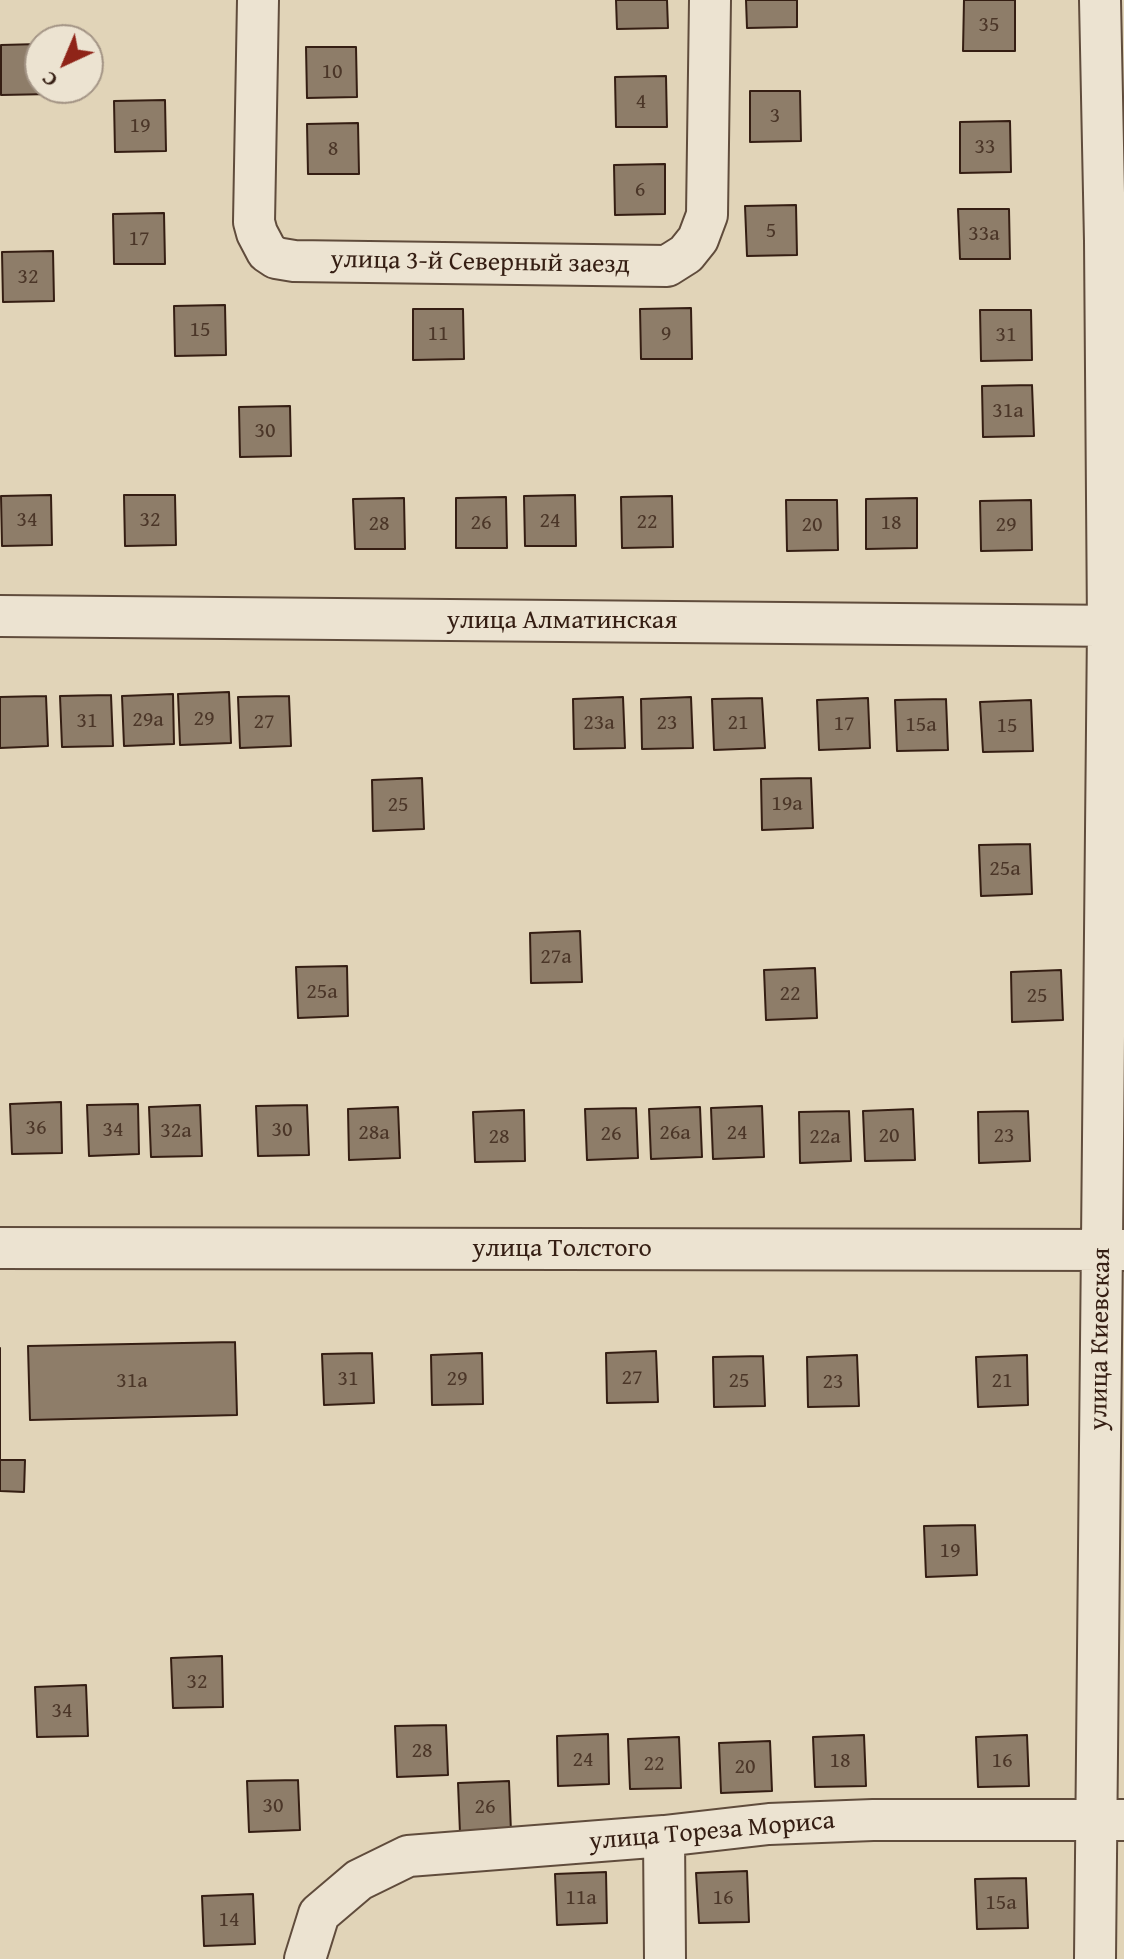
<!DOCTYPE html>
<html>
<head>
<meta charset="utf-8">
<style>
  body { margin:0 }
  #map { position:relative; width:1124px; height:1959px; overflow:hidden; background:#e1d4b8; font-family:"Gentium Book Plus",serif }
  canvas { display:block }
  .north { position:absolute; left:24px; top:24px; width:80px; height:80px; box-sizing:border-box; background:#ece3d1; border:2px solid #a39485; border-radius:50%; rotate:224deg; font-size:22px; font-weight:700; line-height:32px; text-align:center; color:#351e13 }
  .north::after { content:''; display:block; margin:auto; width:28px; height:36px; background:#8f2418; clip-path:polygon(50% 0,100% 100%,50% 72%,0 100%) }
</style>
</head>
<body>
<div id="map">
<canvas width="1124" height="1959"></canvas>
<div class="north">С</div>
</div>
<script>
const c = document.querySelector('canvas').getContext('2d');
c.lineJoin = 'round';
function fill(path, color) { c.fillStyle = color; c.fill(path, 'evenodd'); }
const shape = rows => new Path2D(rows.map(r => 'M' + r).join(''));
function strokePath(path, color, width, dash) { c.strokeStyle = color; c.lineWidth = width; c.lineCap = dash ? 'butt' : 'round'; c.setLineDash(dash || []); c.stroke(path); }
function write(font, color, halo, rows, align = 'center') {
  c.font = font + ' "Gentium Book Plus",serif'; c.lineWidth = 8; c.setLineDash([]); c.textBaseline = 'middle'; c.strokeStyle = halo; c.fillStyle = color; for (const [text, x, y, turn = 0] of rows) {
    c.save(); c.translate(x, y); c.rotate((+turn || 0) * Math.PI / 180); c.textAlign = isNaN(turn) ? turn : align; if (halo) c.strokeText(text, 0, 0); c.fillText(text, 0, 0); c.restore();
  }
}
const building = shape([
  [616,0,667,0,668,28,617,29,616,0],
  [746,0,797,0,797,27,747,28,746,0],
  [964,0,1015,0,1015,51,963,51,964,0],
  [40,44,40,88,52,88,52,94,1,95,1,45,40,44],
  [306,47,356,47,357,97,307,98,306,47],
  [666,76,667,127,616,127,615,77,666,76],
  [750,91,800,91,801,141,750,142,750,91],
  [165,100,166,151,115,152,114,101,165,100],
  [1010,121,1011,172,960,173,960,122,1010,121],
  [358,123,359,174,308,174,307,124,358,123],
  [665,164,665,214,615,215,614,165,665,164],
  [796,205,797,255,747,256,745,206,796,205],
  [958,209,1009,209,1010,259,960,259,958,209],
  [164,213,165,264,114,264,113,214,164,213],
  [53,251,54,301,3,302,2,252,53,251],
  [225,305,226,355,175,356,174,306,225,305],
  [691,308,692,359,641,359,640,309,691,308],
  [413,309,463,309,464,359,413,360,413,309],
  [980,310,1031,310,1032,360,981,361,980,310],
  [1032,385,1034,436,983,437,982,386,1032,385],
  [290,406,291,456,240,457,239,407,290,406],
  [51,495,52,545,2,546,1,496,51,495],
  [124,495,175,495,176,545,125,546,124,495],
  [575,495,576,546,525,546,524,496,575,495],
  [672,496,673,547,622,548,621,497,672,496],
  [506,497,507,548,456,548,456,498,506,497],
  [404,498,405,549,355,549,353,499,404,498],
  [917,498,917,548,866,549,866,499,917,498],
  [786,500,837,500,838,550,787,551,786,500],
  [1031,500,1032,550,981,551,980,501,1031,500],
  [229,692,231,743,180,745,178,694,229,692],
  [173,694,174,744,124,746,122,696,173,694],
  [111,695,113,746,62,747,60,696,111,695],
  [46,696,48,746,0,748,0,697,46,696],
  [289,696,291,746,240,748,238,697,289,696],
  [623,697,625,748,574,749,573,699,623,697],
  [691,697,693,748,642,749,641,699,691,697],
  [762,698,765,748,714,750,712,699,762,698],
  [868,698,870,748,819,750,817,700,868,698],
  [946,699,948,750,897,751,895,700,946,699],
  [1031,700,1033,751,983,752,980,702,1031,700],
  [422,778,424,829,373,831,372,780,422,778],
  [811,778,813,828,762,830,761,779,811,778],
  [1030,844,1032,894,981,896,979,845,1030,844],
  [580,931,582,982,531,983,530,933,580,931],
  [347,966,348,1016,298,1018,296,967,347,966],
  [815,968,817,1018,766,1020,764,970,815,968],
  [1061,970,1063,1020,1012,1022,1011,972,1061,970],
  [61,1102,62,1153,12,1154,10,1104,61,1102],
  [138,1104,139,1154,89,1156,87,1105,138,1104],
  [200,1105,202,1156,151,1157,149,1107,200,1105],
  [307,1105,309,1155,258,1156,256,1106,307,1105],
  [762,1106,764,1157,713,1159,711,1108,762,1106],
  [398,1107,400,1158,349,1160,348,1109,398,1107],
  [700,1107,702,1157,651,1159,649,1109,700,1107],
  [636,1108,638,1158,587,1160,585,1109,636,1108],
  [913,1109,915,1160,865,1161,863,1111,913,1109],
  [524,1110,525,1161,475,1162,473,1112,524,1110],
  [849,1111,851,1161,800,1163,799,1112,849,1111],
  [1028,1111,1030,1161,979,1163,978,1112,1028,1111],
  [235,1342,237,1415,30,1420,28,1346,235,1342],
  [0,1348,0,1460,25,1460,24,1492,0,1491,0,1348],
  [656,1351,658,1402,607,1403,606,1353,656,1351],
  [372,1353,374,1403,324,1405,322,1354,372,1353],
  [482,1353,483,1404,432,1405,431,1355,482,1353],
  [857,1355,859,1406,808,1407,807,1357,857,1355],
  [1027,1355,1028,1405,978,1407,976,1357,1027,1355],
  [763,1356,765,1406,714,1407,713,1357,763,1356],
  [975,1525,977,1575,926,1577,924,1526,975,1525],
  [222,1656,223,1707,173,1708,171,1658,222,1656],
  [86,1685,88,1736,37,1737,35,1687,86,1685],
  [446,1725,448,1775,397,1777,395,1726,446,1725],
  [608,1734,609,1784,558,1786,557,1736,608,1734],
  [864,1735,866,1786,815,1787,813,1737,864,1735],
  [1027,1735,1029,1786,978,1787,976,1737,1027,1735],
  [679,1737,681,1788,630,1789,628,1739,679,1737],
  [770,1741,772,1791,721,1793,719,1743,770,1741],
  [298,1780,300,1830,249,1832,247,1781,298,1780],
  [509,1781,511,1832,460,1833,458,1783,509,1781],
  [747,1871,749,1922,699,1923,696,1873,747,1871],
  [606,1872,607,1923,557,1925,555,1874,606,1872],
  [1026,1878,1028,1928,977,1929,975,1879,1026,1878],
  [253,1894,255,1944,204,1946,202,1896,253,1894]
]);
fill(building, '#8e7d69');
strokePath(building, '#351e13', 2);
const minor = shape([
  [258,0,254,222,257,233,267,252,276,258,294,261,667,266,686,254,698,239,707,215,710,0],
  [0,616,1124,626],
  [0,1248,1124,1250],
  [664,1836,665,1959],
  [305,1959,319,1914,359,1880,408,1856,664,1836,769,1824,873,1820,1124,1820],
  [1095,1959,1108,626,1105,241,1100,0]
]);
strokePath(minor, '#604c3c', 44);
strokePath(minor, '#ece3d1', 40);
write('22px', '#4b3628', null, [
  ["35",989,25],
  ["10",332,72],
  ["4",641,102],
  ["3",775,116],
  ["19",140,126],
  ["33",985,147],
  ["8",333,149],
  ["6",640,190],
  ["5",771,231],
  ["33а",984,234],
  ["17",139,239],
  ["32",28,277],
  ["15",200,330],
  ["11",438,334],
  ["9",666,334],
  ["31",1006,335],
  ["31а",1008,411],
  ["30",265,431],
  ["34",27,520],
  ["32",150,520],
  ["24",550,521],
  ["22",647,522],
  ["26",481,523],
  ["18",891,523],
  ["28",379,524],
  ["20",812,525],
  ["29",1006,525],
  ["29",204,719],
  ["29а",148,720],
  ["31",87,721],
  ["27",264,722],
  ["23а",599,723],
  ["23",667,723],
  ["21",738,723],
  ["17",844,724],
  ["15а",921,725],
  ["15",1007,726],
  ["19а",787,804],
  ["25",398,805],
  ["25а",1005,869],
  ["27а",556,957],
  ["25а",322,992],
  ["22",790,994],
  ["25",1037,996],
  ["36",36,1128],
  ["34",113,1130],
  ["30",282,1130],
  ["32а",176,1131],
  ["28а",374,1133],
  ["26а",675,1133],
  ["24",737,1133],
  ["26",611,1134],
  ["20",889,1136],
  ["23",1004,1136],
  ["28",499,1137],
  ["22а",825,1137],
  ["27",632,1378],
  ["31",348,1379],
  ["29",457,1379],
  ["31а",132,1381],
  ["25",739,1381],
  ["21",1002,1381],
  ["23",833,1382],
  ["19",950,1551],
  ["32",197,1682],
  ["34",62,1711],
  ["28",422,1751],
  ["24",583,1760],
  ["18",840,1761],
  ["16",1002,1761],
  ["22",654,1764],
  ["20",745,1767],
  ["30",273,1806],
  ["26",485,1807],
  ["11а",581,1898],
  ["16",723,1898],
  ["15а",1001,1903],
  ["14",229,1920]
]);
write('26px', '#351e13', '#ece3d1', [
  ["улица 3-й Северный заезд",480,263,1],
  ["улица Алматинская",562,621],
  ["улица Толстого",562,1249],
  ["улица Киевская",1101,1339,-89],
  ["улица Тореза Мориса",712,1832,-5]
]);
</script>
</body>
</html>
